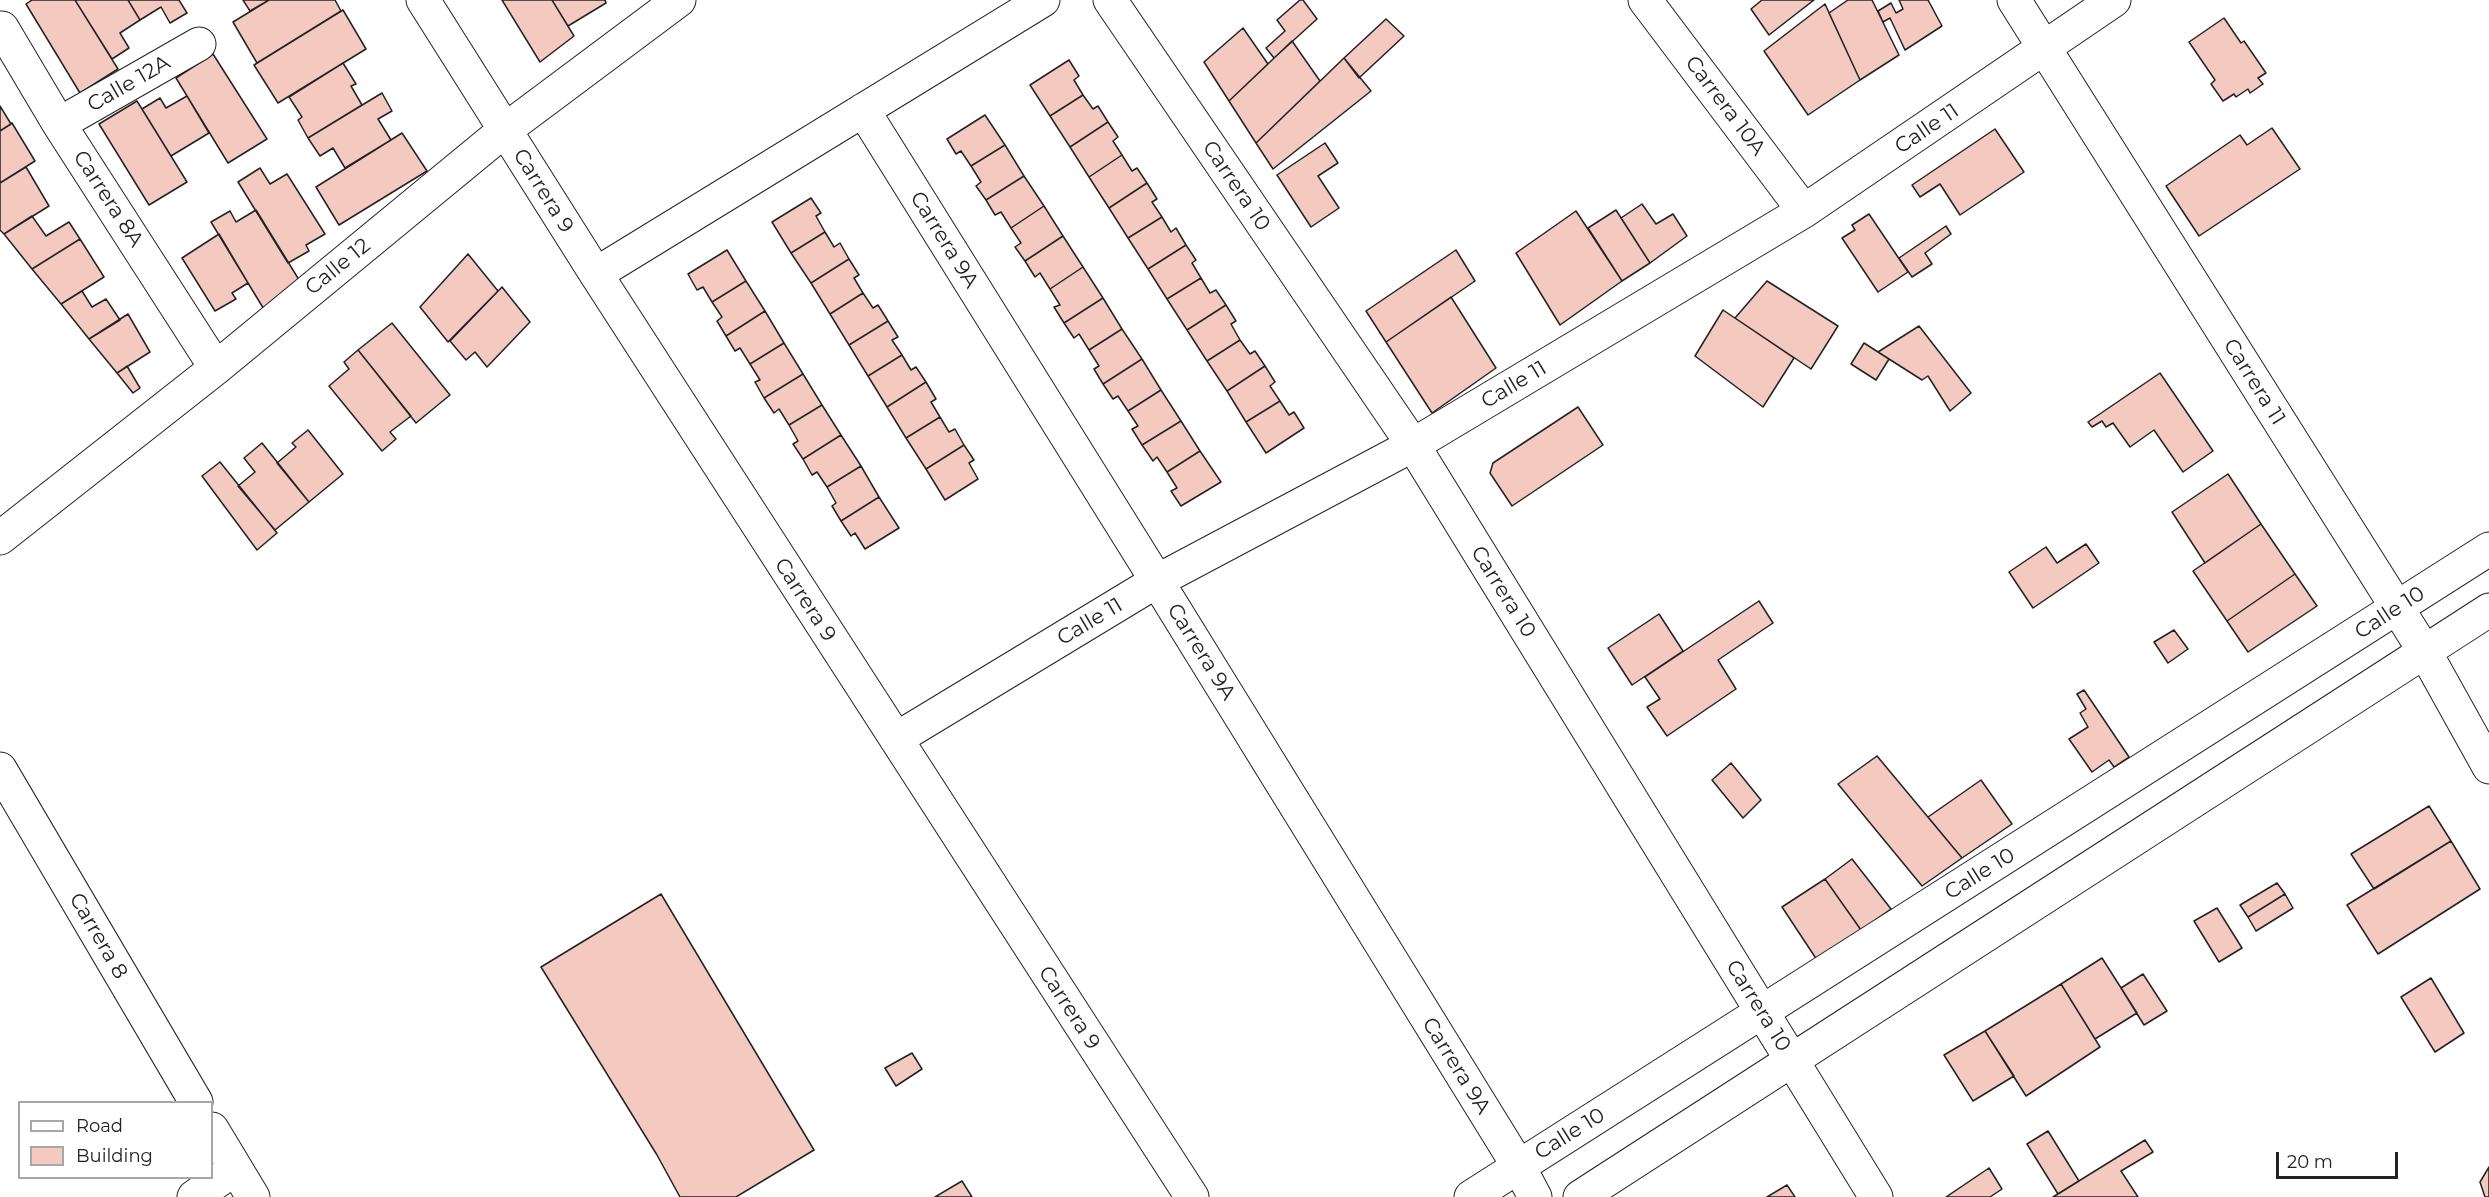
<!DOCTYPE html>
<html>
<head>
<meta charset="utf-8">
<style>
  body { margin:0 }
  #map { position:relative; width:2489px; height:1197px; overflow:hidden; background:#fff; font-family:Montserrat,sans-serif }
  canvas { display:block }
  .legend { position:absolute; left:18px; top:1101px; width:195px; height:78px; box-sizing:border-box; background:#fff; border:2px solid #a7a7a7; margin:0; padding:8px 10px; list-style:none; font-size:18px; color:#222 }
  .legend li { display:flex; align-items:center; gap:12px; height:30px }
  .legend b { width:30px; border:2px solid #a7a7a7 }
  .scale { position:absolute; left:2276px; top:1152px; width:122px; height:27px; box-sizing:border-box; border:3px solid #222; border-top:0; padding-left:8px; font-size:18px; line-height:21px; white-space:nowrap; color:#222; -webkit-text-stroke:4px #fff; paint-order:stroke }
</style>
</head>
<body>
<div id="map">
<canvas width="2489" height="1197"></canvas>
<ul class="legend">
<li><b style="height:8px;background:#fff"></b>Road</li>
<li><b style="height:16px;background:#f3c9c0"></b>Building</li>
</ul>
<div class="scale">20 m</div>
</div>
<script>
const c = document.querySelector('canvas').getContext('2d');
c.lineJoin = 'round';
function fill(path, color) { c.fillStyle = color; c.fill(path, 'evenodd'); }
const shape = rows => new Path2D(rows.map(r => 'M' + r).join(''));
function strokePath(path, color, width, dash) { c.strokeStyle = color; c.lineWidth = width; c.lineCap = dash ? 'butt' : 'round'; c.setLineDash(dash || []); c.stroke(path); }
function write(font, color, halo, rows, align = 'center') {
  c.font = font + ' Montserrat,sans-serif'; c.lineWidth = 4.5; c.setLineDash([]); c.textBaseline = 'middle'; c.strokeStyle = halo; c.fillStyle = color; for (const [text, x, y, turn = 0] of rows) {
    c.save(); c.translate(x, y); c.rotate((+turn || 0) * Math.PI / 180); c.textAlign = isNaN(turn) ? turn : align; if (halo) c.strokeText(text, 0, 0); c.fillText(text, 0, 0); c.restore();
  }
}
const building = shape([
  [32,0,75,0,118,69,80,93,26,4,32,0],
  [75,0,128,0,140,20,120,33,129,48,112,59,75,0],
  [128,0,179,0,187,13,170,23,161,7,140,20,128,0],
  [243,0,269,0,250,11,243,0],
  [269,0,335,0,341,11,257,63,233,22,269,0],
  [502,0,552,0,574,36,540,62,502,0],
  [552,0,605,0,606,3,568,26,552,0],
  [1300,0,1303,0,1317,19,1274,58,1266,48,1285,31,1277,20,1300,0],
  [1762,0,1814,0,1769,35,1751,9,1762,0],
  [1848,0,1872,0,1899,55,1860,80,1829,13,1848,0],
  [1899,0,1928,0,1942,26,1905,50,1890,18,1883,22,1878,11,1891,3,1896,13,1903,9,1899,0],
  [1825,4,1860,80,1808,115,1764,51,1825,4],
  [343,10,366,49,278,103,254,65,343,10],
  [2224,18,2241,43,2244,41,2266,73,2258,78,2263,84,2250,93,2248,89,2236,97,2234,94,2223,101,2211,84,2215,80,2189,42,2224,18],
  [1386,19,1404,36,1359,78,1344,58,1386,19],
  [1243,28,1268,64,1229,101,1204,62,1243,28],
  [1292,41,1320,81,1256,143,1229,101,1292,41],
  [213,54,267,139,228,163,176,78,213,54],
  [1344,58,1371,91,1273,169,1256,143,1344,58],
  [1069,60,1079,76,1074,80,1083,95,1050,116,1030,85,1069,60],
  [343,63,356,84,351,86,362,105,308,138,298,120,302,117,289,97,343,63],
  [382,93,392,111,378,119,391,140,345,168,333,148,320,156,308,138,382,93],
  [1083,95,1093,109,1098,106,1108,122,1070,147,1050,116,1083,95],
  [187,96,209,133,171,156,142,109,160,98,166,108,187,96],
  [137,101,187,182,149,205,99,124,137,101],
  [0,106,11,124,0,131,0,106],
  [985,115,1005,145,971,166,961,151,956,154,947,139,985,115],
  [1108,122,1118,137,1113,141,1122,155,1089,177,1070,147,1108,122],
  [12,123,35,161,0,183,0,131,12,123],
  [2272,128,2300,169,2199,236,2166,186,2240,135,2247,145,2272,128],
  [1995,129,2024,172,1960,215,1940,184,1920,197,1912,185,1995,129],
  [402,133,427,171,339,225,316,187,402,133],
  [1325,143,1338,163,1318,176,1339,208,1311,227,1277,175,1325,143],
  [1005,145,1024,176,986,200,976,186,981,182,971,166,1005,145],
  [1122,155,1132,171,1137,168,1147,183,1109,208,1089,177,1122,155],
  [26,167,49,206,4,234,0,230,0,183,26,167],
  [260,168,270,184,287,174,325,234,306,245,309,251,288,263,238,182,260,168],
  [1024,176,1044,206,1011,228,1001,212,995,215,986,200,1024,176],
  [1147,183,1157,199,1152,202,1162,217,1128,238,1109,208,1147,183],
  [811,198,821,213,816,216,825,232,791,253,772,222,811,198],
  [1642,204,1656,224,1673,214,1687,236,1650,263,1621,218,1642,204],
  [1044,206,1063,236,1025,261,1015,247,1021,243,1011,228,1044,206],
  [256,210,301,283,265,311,211,222,230,211,236,222,256,210],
  [1616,210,1650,263,1622,281,1588,228,1616,210],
  [1576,211,1622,281,1560,325,1516,253,1576,211],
  [1869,214,1908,272,1878,292,1842,238,1855,230,1852,225,1869,214],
  [32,216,46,236,69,222,80,239,32,269,4,234,32,216],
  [1162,217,1171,232,1176,228,1186,245,1148,269,1128,238,1162,217],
  [1946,226,1951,234,1925,253,1932,264,1912,277,1899,258,1946,226],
  [825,232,834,247,840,243,849,259,811,283,791,253,825,232],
  [219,234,248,283,232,293,236,299,215,311,182,258,219,234],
  [1063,236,1083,267,1050,289,1040,273,1035,277,1025,261,1063,236],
  [80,239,104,277,61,304,32,269,80,239],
  [1186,245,1196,260,1192,263,1201,278,1167,299,1148,269,1186,245],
  [727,250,746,281,712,302,703,287,697,290,688,274,727,250],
  [1456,250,1475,281,1386,342,1366,311,1456,250],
  [468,254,498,291,448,342,420,307,468,254],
  [849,259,859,275,854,278,863,293,830,314,811,283,849,259],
  [1083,267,1103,298,1064,323,1054,307,1060,305,1050,289,1083,267],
  [1201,278,1210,293,1216,290,1226,305,1187,330,1167,299,1201,278],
  [746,281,765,311,726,336,717,321,722,317,712,302,746,281],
  [1767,281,1838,326,1811,369,1735,318,1767,281],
  [502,287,530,322,487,367,475,352,466,360,450,341,502,287],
  [82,291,92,307,106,299,120,320,89,339,61,304,82,291],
  [863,293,873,308,878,305,888,321,849,345,830,314,863,293],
  [1451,297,1496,368,1432,413,1386,342,1451,297],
  [1103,298,1122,329,1089,350,1079,334,1074,338,1064,323,1103,298],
  [1226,305,1236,321,1231,324,1240,340,1207,361,1187,330,1226,305],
  [1723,310,1794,358,1763,407,1695,356,1723,310],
  [765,311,784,343,750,364,740,348,735,351,726,336,765,311],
  [128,314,150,352,117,373,89,339,128,314],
  [888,321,898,337,892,340,902,355,868,376,849,345,888,321],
  [392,323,450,395,416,423,358,350,392,323],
  [1919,326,1971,393,1950,411,1928,376,1922,380,1878,352,1919,326],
  [1122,329,1142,359,1103,384,1094,369,1099,366,1089,350,1122,329],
  [1240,340,1250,354,1255,351,1265,366,1227,391,1207,361,1240,340],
  [784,343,803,374,764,398,755,382,760,380,750,364,784,343],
  [1864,343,1889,359,1876,380,1851,364,1864,343],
  [358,350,411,416,390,432,396,439,382,451,329,386,349,369,344,362,358,350],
  [902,355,911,370,916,367,926,382,887,407,868,376,902,355],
  [1142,359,1161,390,1128,411,1118,396,1113,399,1103,384,1142,359],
  [127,366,140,388,133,393,117,373,127,366],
  [1265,366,1275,382,1270,386,1280,401,1246,422,1227,391,1265,366],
  [2160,373,2213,451,2183,472,2154,430,2130,447,2113,423,2106,427,2102,421,2092,427,2088,422,2160,373],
  [803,374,822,405,789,425,779,409,774,413,764,398,803,374],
  [926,382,936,399,931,402,940,417,906,438,887,407,926,382],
  [1161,390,1181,421,1142,445,1132,429,1138,426,1128,411,1161,390],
  [1280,401,1289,415,1294,412,1304,428,1266,453,1246,422,1280,401],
  [822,405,841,435,803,459,793,444,798,441,789,425,822,405],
  [1578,407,1603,445,1512,506,1490,473,1493,463,1578,407],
  [940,417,949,432,955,429,964,445,926,469,906,438,940,417],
  [1181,421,1200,451,1167,472,1157,457,1153,461,1142,445,1181,421],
  [308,430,343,474,309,502,277,463,296,447,292,443,308,430],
  [841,435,861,466,827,487,817,472,812,475,803,459,841,435],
  [262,443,309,502,275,530,238,486,255,472,244,458,262,443],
  [964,445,974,460,969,463,978,479,945,500,926,469,964,445],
  [1200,451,1221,482,1181,506,1171,491,1177,488,1167,472,1200,451],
  [220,462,277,533,257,550,202,476,220,462],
  [861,466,879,497,841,521,832,506,836,503,827,487,861,466],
  [2228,474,2261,524,2205,563,2172,512,2228,474],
  [879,497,899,528,865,549,855,533,851,536,841,521,879,497],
  [2261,524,2295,574,2227,621,2193,571,2261,524],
  [2086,544,2099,563,2033,608,2009,572,2046,547,2057,563,2086,544],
  [2295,574,2317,606,2248,652,2227,621,2295,574],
  [1759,601,1773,623,1718,660,1736,689,1667,736,1647,707,1660,699,1645,677,1759,601],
  [1659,614,1683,651,1632,685,1608,648,1659,614],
  [2174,630,2188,649,2168,663,2154,642,2174,630],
  [2084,690,2129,757,2114,767,2109,760,2092,772,2069,739,2088,727,2080,713,2086,709,2077,694,2084,690],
  [1877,756,1962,858,1922,886,1838,784,1877,756],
  [1731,763,1761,800,1743,818,1712,780,1731,763],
  [1981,780,2012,824,1962,858,1928,817,1981,780],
  [2429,806,2451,841,2374,889,2351,854,2429,806],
  [2451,841,2480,889,2378,954,2347,905,2451,841],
  [1852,859,1891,909,1861,930,1825,879,1852,859],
  [1825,879,1861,930,1817,960,1782,907,1825,879],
  [2277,883,2285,894,2248,917,2240,905,2277,883],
  [661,894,814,1150,736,1197,680,1197,657,1155,541,967,661,894],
  [2285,894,2293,908,2256,931,2248,917,2285,894],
  [2217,908,2242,948,2219,962,2194,921,2217,908],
  [2102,958,2137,1013,2095,1039,2061,984,2102,958],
  [2143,974,2167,1011,2144,1025,2121,988,2143,974],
  [2431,978,2464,1033,2435,1052,2401,997,2431,978],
  [2061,984,2100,1047,2026,1096,1985,1031,2061,984],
  [1985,1031,2014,1076,1973,1101,1944,1055,1985,1031],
  [912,1053,922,1069,896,1086,885,1068,912,1053],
  [2048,1131,2079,1181,2058,1194,2027,1144,2048,1131],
  [2145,1140,2153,1152,2121,1171,2138,1197,2053,1197,2145,1140],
  [2489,1167,2489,1197,2485,1197,2480,1182,2489,1167],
  [1989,1168,2002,1189,1990,1197,1946,1197,1989,1168],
  [962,1181,972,1197,935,1197,962,1181],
  [1787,1185,1795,1197,1767,1197,1787,1185]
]);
fill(building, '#f3c9c0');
strokePath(building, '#222', 1.5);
const street = shape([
  [423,0,596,274,1192,1197],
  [1645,0,1804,211],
  [2014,0,2425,652,2489,767],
  [2,28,59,124,216,368],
  [863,110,1157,581,1519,1167,1535,1197],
  [59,124,199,44],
  [596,274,1043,0],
  [0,538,216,368,505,130,679,0],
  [896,739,1157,581,1413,445,1804,211,2114,0],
  [194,1197,235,1169],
  [1471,1197,2489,549],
  [1580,1197,2489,610]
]);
const secondary = shape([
  [1110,0,1413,445,1876,1197],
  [0,769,196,1102],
  [212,1129,253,1197]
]);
strokePath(street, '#222', 35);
strokePath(secondary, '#222', 35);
strokePath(street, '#fff', 33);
strokePath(secondary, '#fff', 33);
write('21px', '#222', '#fff', [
  ["Calle 12A",129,84,-30],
  ["Carrera 10A",1725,106,53],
  ["Calle 11",1927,129,-34],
  ["Carrera 10",1236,186,56],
  ["Carrera 9",543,191,58],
  ["Carrera 8A",108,199,57],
  ["Carrera 9A",944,240,58],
  ["Calle 12",338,267,-39],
  ["Carrera 11",2254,382,58],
  ["Calle 11",1514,385,-31],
  ["Carrera 10",1503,592,58],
  ["Carrera 9",805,600,57],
  ["Calle 10",2390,613,-33],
  ["Calle 11",1090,622,-31],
  ["Carrera 9A",1201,652,58],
  ["Calle 10",1980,874,-32],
  ["Carrera 8",98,936,60],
  ["Carrera 10",1758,1006,58],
  ["Carrera 9",1069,1008,57],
  ["Carrera 9A",1456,1066,58],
  ["Calle 10",1570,1134,-32]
]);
</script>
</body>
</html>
